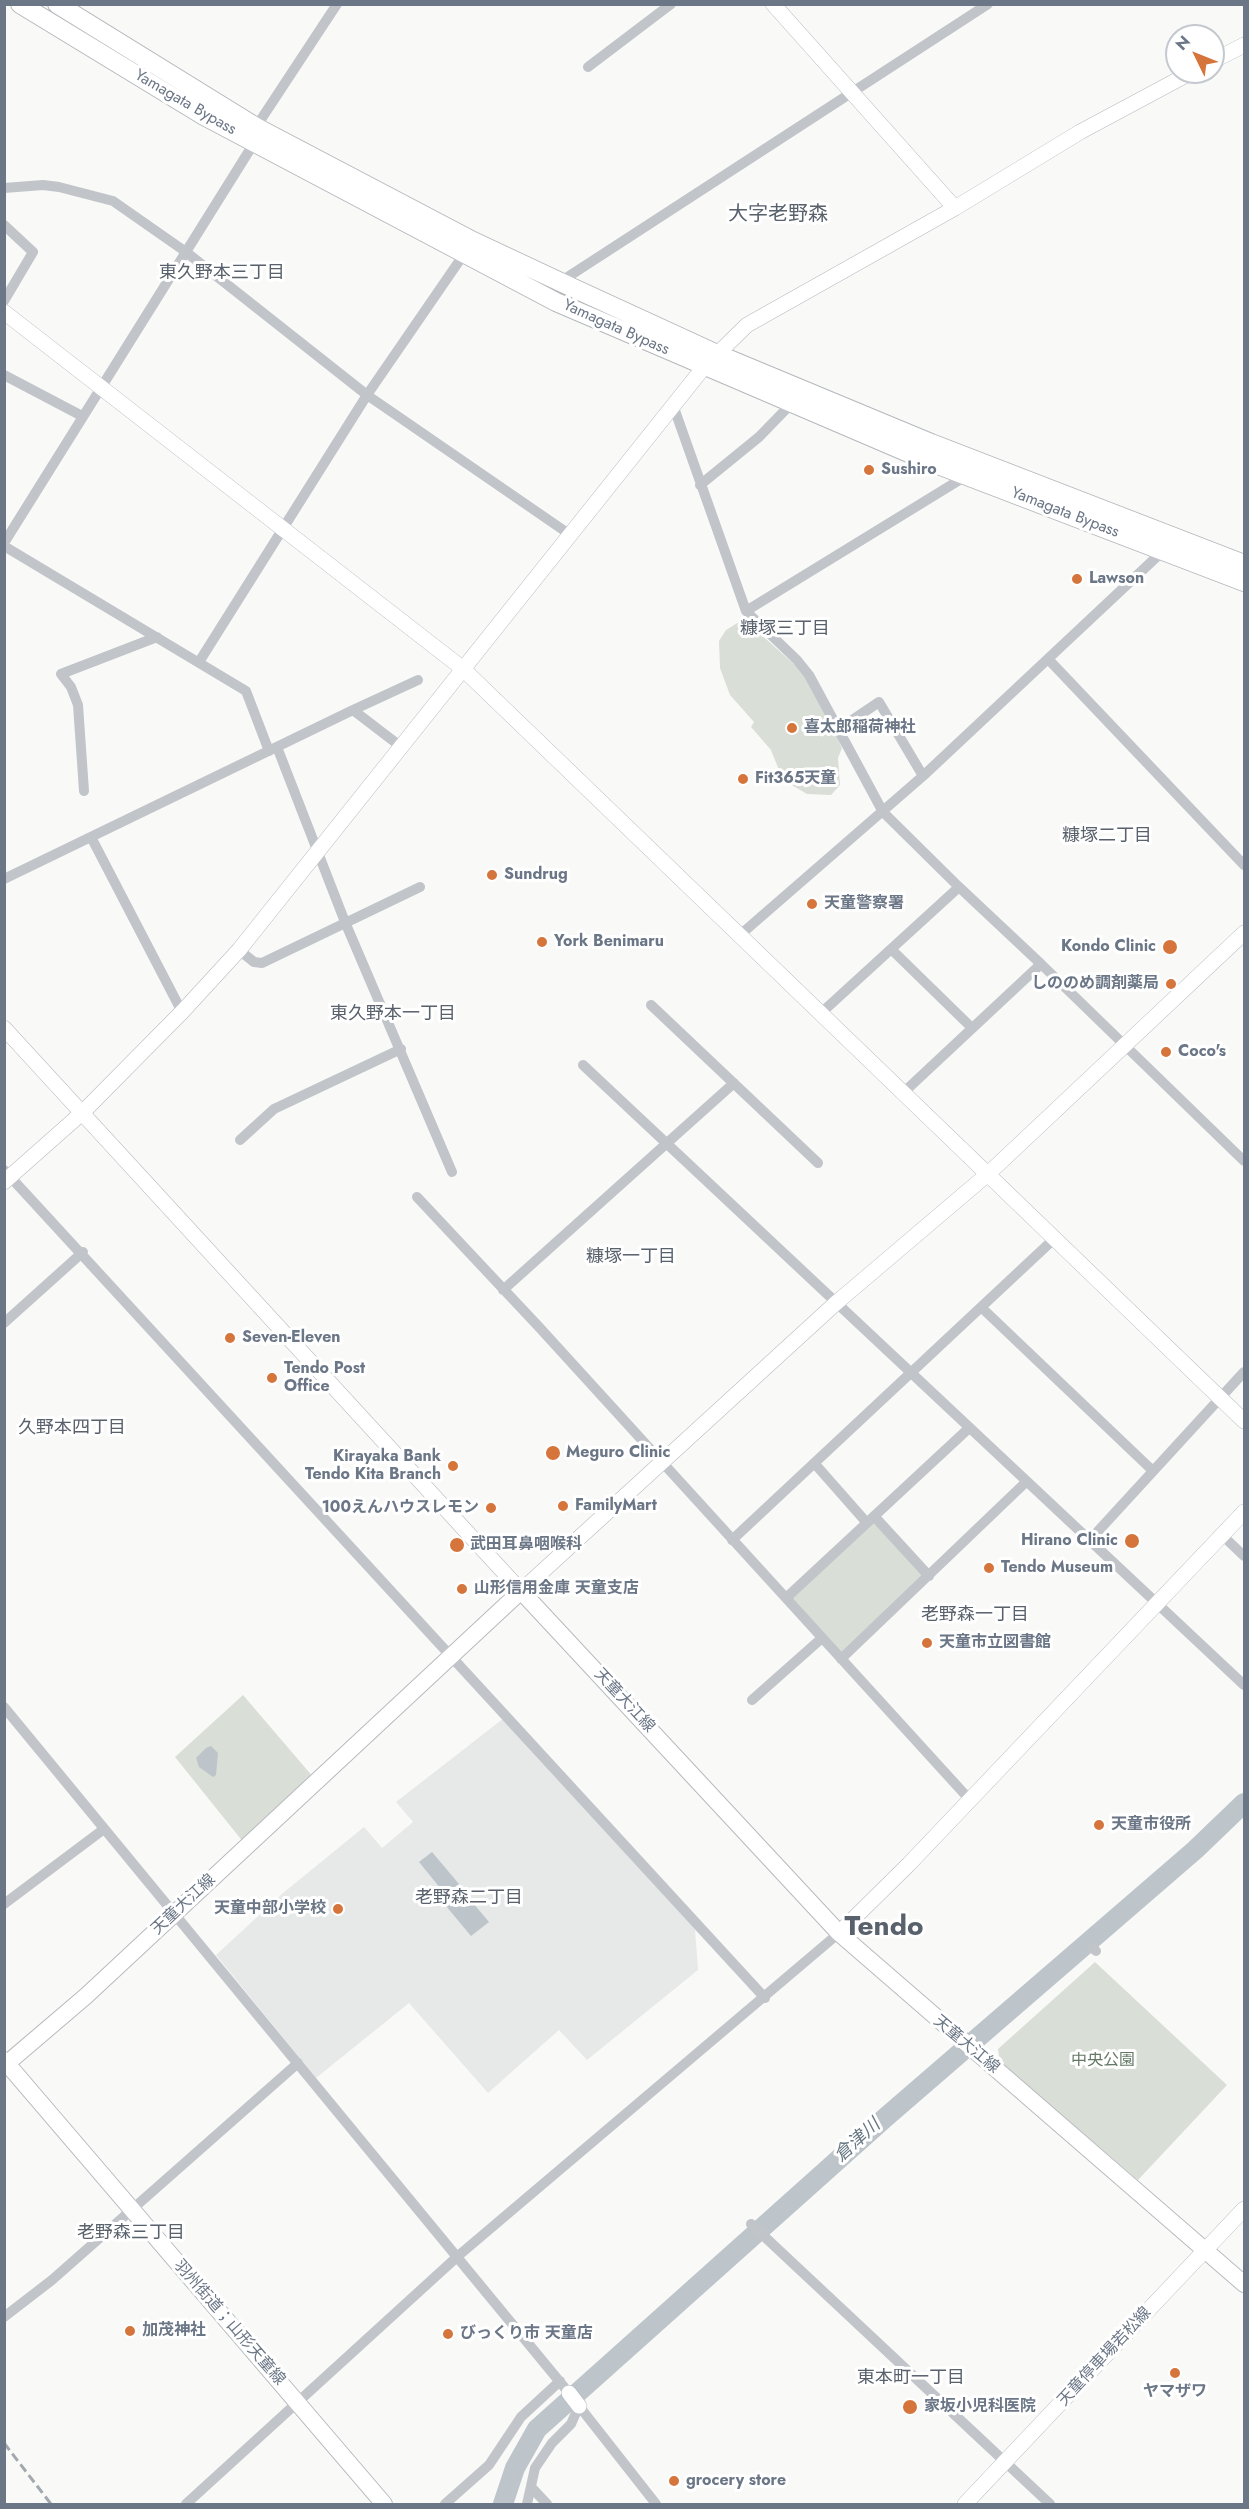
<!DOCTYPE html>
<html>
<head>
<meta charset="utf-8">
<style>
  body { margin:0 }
  #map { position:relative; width:1249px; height:2509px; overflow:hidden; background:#f9faf8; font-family:Jost,sans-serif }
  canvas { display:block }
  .frame { position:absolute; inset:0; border:6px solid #6b7686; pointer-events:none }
  .north { position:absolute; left:1165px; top:24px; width:60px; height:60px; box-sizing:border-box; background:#fff; border:2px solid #c4c8cf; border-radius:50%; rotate:313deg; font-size:16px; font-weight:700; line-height:24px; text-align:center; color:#6b7686 }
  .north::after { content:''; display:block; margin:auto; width:21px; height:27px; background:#d5753c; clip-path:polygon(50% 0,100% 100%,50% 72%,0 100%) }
</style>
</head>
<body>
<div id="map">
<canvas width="1249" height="2509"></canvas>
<div class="frame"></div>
<div class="north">N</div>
</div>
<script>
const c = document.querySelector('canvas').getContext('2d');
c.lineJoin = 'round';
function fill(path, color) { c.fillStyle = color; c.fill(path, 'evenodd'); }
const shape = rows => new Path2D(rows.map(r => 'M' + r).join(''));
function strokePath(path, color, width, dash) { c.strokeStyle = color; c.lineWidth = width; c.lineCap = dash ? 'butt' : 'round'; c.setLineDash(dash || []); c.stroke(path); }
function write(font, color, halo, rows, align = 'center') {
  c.font = font + ' Jost,"Noto Sans JP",sans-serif'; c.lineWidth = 6; c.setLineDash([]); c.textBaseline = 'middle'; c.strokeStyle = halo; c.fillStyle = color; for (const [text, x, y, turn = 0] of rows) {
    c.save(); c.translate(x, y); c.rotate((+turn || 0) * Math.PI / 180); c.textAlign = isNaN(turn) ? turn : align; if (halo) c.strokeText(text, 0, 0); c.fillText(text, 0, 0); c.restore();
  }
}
fill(shape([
  [504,1718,695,1929,698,1970,587,2060,559,2030,488,2093,409,2003,316,2078,216,1955,283,1893,364,1827,382,1848,413,1822,396,1802]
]), '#e7e9e8');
fill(shape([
  [746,621,796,666,807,680,835,732,842,748,838,758,840,785,831,795,807,794,783,780,771,750,751,727,754,722,730,695,720,668,719,641,726,630,739,622],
  [874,1519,927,1576,842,1657,789,1598],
  [243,1695,314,1778,244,1843,175,1757],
  [1095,1962,1227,2085,1138,2180,1000,2062,998,2049]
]), '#d9ded7');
fill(shape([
  [211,1746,218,1753,216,1775,213,1777,199,1767,196,1758,206,1748],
  [432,1852,459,1884,445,1894,419,1862],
  [463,1891,489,1922,471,1936,446,1906]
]), '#bdc5cb');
strokePath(shape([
  [503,2504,515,2468,537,2429,886,2117,1195,1850,1244,1803]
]), '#bdc5cb', 20);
const secondary = shape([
  [773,4,955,208],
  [1213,61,1244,45],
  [4,312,462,668,1244,1421],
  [4,1028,521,1591,836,1303,989,1173,1244,933],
  [4,1182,83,1112,182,1012,239,950,704,367,747,325,955,208,1080,132,1192,72],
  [839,1933,909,1864,1244,1512],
  [569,2393,579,2406],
  [965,2504,1244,2209]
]);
const primary = shape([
  [4,2060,384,2504],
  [4,2066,86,1996,521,1591,839,1933,1244,2284]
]);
const highway = shape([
  [20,4,204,116,556,302,925,460,1244,582],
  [57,4,256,127,473,241,569,286,717,354,931,443,1244,564]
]);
strokePath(secondary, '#b6babf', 16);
strokePath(primary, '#b7babf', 18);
strokePath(highway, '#b5b8bc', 20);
strokePath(shape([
  [588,67,671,4],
  [256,127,337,4],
  [4,188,43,185,59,187,113,201,186,252,367,395,569,534],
  [4,225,33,252,4,301],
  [560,282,988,4],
  [4,375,82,416],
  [673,405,746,611,797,660,809,675,883,812,959,887],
  [700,485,759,437,791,404],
  [4,543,254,143],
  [4,546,246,691,269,751],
  [746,611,966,476],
  [1049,660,1244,865],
  [199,662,367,395,464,254],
  [353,710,418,680],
  [839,729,879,702,923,776],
  [277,747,345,922,452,1172],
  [84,791,78,705,71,687,61,674,157,637],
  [91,837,182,1012],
  [4,879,353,710,400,746],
  [740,935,923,776,1164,550],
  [891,949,972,1028],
  [239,950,254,962,262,963,420,887],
  [1041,964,1244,1161],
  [651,1005,818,1163],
  [820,1014,959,887,1041,964,903,1093],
  [583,1065,1244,1685],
  [240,1140,274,1109,401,1049],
  [4,1170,765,1998],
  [417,1197,539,1327,970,1800],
  [503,1290,734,1083],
  [982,1308,1152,1470],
  [4,1323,83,1252],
  [815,1464,867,1523],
  [874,1516,929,1576],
  [1222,1535,1244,1556],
  [732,1540,1055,1238],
  [1089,1541,1244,1372],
  [786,1598,968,1429],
  [841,1659,1026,1482],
  [752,1700,822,1638],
  [4,1707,569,2393],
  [4,1904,104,1829],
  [1093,1948,1096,1951],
  [751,2224,1050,2504],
  [4,2317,52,2280,298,2063],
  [531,2487,547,2504],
  [186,2504,458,2256,839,1933],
  [445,2504,489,2465,521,2417,560,2381],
  [527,2504,535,2468,552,2443,571,2424,579,2406,656,2504]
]), '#c1c4c9', 10);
strokePath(secondary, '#fff', 15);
strokePath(primary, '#fff', 16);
strokePath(highway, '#fff', 18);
strokePath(shape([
  [4,2443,51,2504]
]), '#a3a8af', 3, [9, 4.5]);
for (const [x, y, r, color] of [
  [869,470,6,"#d5753c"],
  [1077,579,6,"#d5753c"],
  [792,728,6,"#d5753c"],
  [743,779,6,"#d5753c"],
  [492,875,6,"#d5753c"],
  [812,904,6,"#d5753c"],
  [542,942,6,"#d5753c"],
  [1170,947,8,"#d5753c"],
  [1171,984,6,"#d5753c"],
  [1166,1052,6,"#d5753c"],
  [230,1338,6,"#d5753c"],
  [272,1378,6,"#d5753c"],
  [553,1453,8,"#d5753c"],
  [453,1466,6,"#d5753c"],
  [563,1506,6,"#d5753c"],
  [491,1508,6,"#d5753c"],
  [1132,1541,8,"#d5753c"],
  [457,1545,8,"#d5753c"],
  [989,1568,6,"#d5753c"],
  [462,1589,6,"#d5753c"],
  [927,1643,6,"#d5753c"],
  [1099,1825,6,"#d5753c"],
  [338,1909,6,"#d5753c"],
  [130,2331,6,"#d5753c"],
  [448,2334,6,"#d5753c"],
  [1175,2373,6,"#d5753c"],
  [910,2407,8,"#d5753c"],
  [674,2481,6,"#d5753c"]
]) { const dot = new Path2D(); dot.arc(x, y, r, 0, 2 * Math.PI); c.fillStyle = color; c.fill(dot); strokePath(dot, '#fff', 2); }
write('16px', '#6b7686', '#fff', [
  ["Yamagata Bypass",185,103,30],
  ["Yamagata Bypass",616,328,24],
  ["Yamagata Bypass",1065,513,21],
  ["天童大江線",624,1701,47],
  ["天童大江線",184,1905,-43],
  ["天童大江線",966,2045,40],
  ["羽州街道；山形天童線",229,2323,49],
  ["天童停車場若松線",1105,2357,-47]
]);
write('bold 16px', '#6b7686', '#fff', [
  ["Sushiro",881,470],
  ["Lawson",1089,579],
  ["喜太郎稲荷神社",804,728],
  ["Fit365天童",755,779],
  ["Sundrug",504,875],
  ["天童警察署",824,904],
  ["York Benimaru",554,942],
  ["Kondo Clinic",1156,947,"right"],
  ["しののめ調剤薬局",1159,984,"right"],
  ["Coco's",1178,1052],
  ["Seven-Eleven",242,1338],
  ["Tendo Post",284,1369],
  ["Office",284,1387],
  ["Meguro Clinic",566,1453],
  ["Kirayaka Bank",441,1457,"right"],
  ["Tendo Kita Branch",441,1475,"right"],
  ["FamilyMart",575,1506],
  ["100えんハウスレモン",479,1508,"right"],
  ["Hirano Clinic",1118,1541,"right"],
  ["武田耳鼻咽喉科",470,1545],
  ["Tendo Museum",1001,1568],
  ["山形信用金庫 天童支店",474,1589],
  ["天童市立図書館",939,1643],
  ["天童市役所",1111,1825],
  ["天童中部小学校",326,1909,"right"],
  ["加茂神社",142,2331],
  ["びっくり市 天童店",460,2334],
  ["ヤマザワ",1175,2392,"center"],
  ["家坂小児科医院",924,2407],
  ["grocery store",686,2481]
], 'left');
write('16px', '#667966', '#fff', [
  ["中央公園",1103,2061]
]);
write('18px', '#59616c', '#fff', [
  ["東久野本三丁目",222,274],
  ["糠塚三丁目",785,630],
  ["糠塚二丁目",1107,837],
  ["東久野本一丁目",393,1015],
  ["糠塚一丁目",631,1258],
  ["久野本四丁目",72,1429],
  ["老野森一丁目",975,1616],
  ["老野森二丁目",469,1899],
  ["老野森三丁目",131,2234],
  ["東本町一丁目",911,2379]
]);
write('italic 18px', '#677781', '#fff', [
  ["倉津川",858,2141,-42]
]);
write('20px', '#59616c', '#fff', [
  ["大字老野森",778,215]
]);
write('bold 28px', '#59616c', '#fff', [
  ["Tendo",884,1928]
]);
</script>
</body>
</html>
